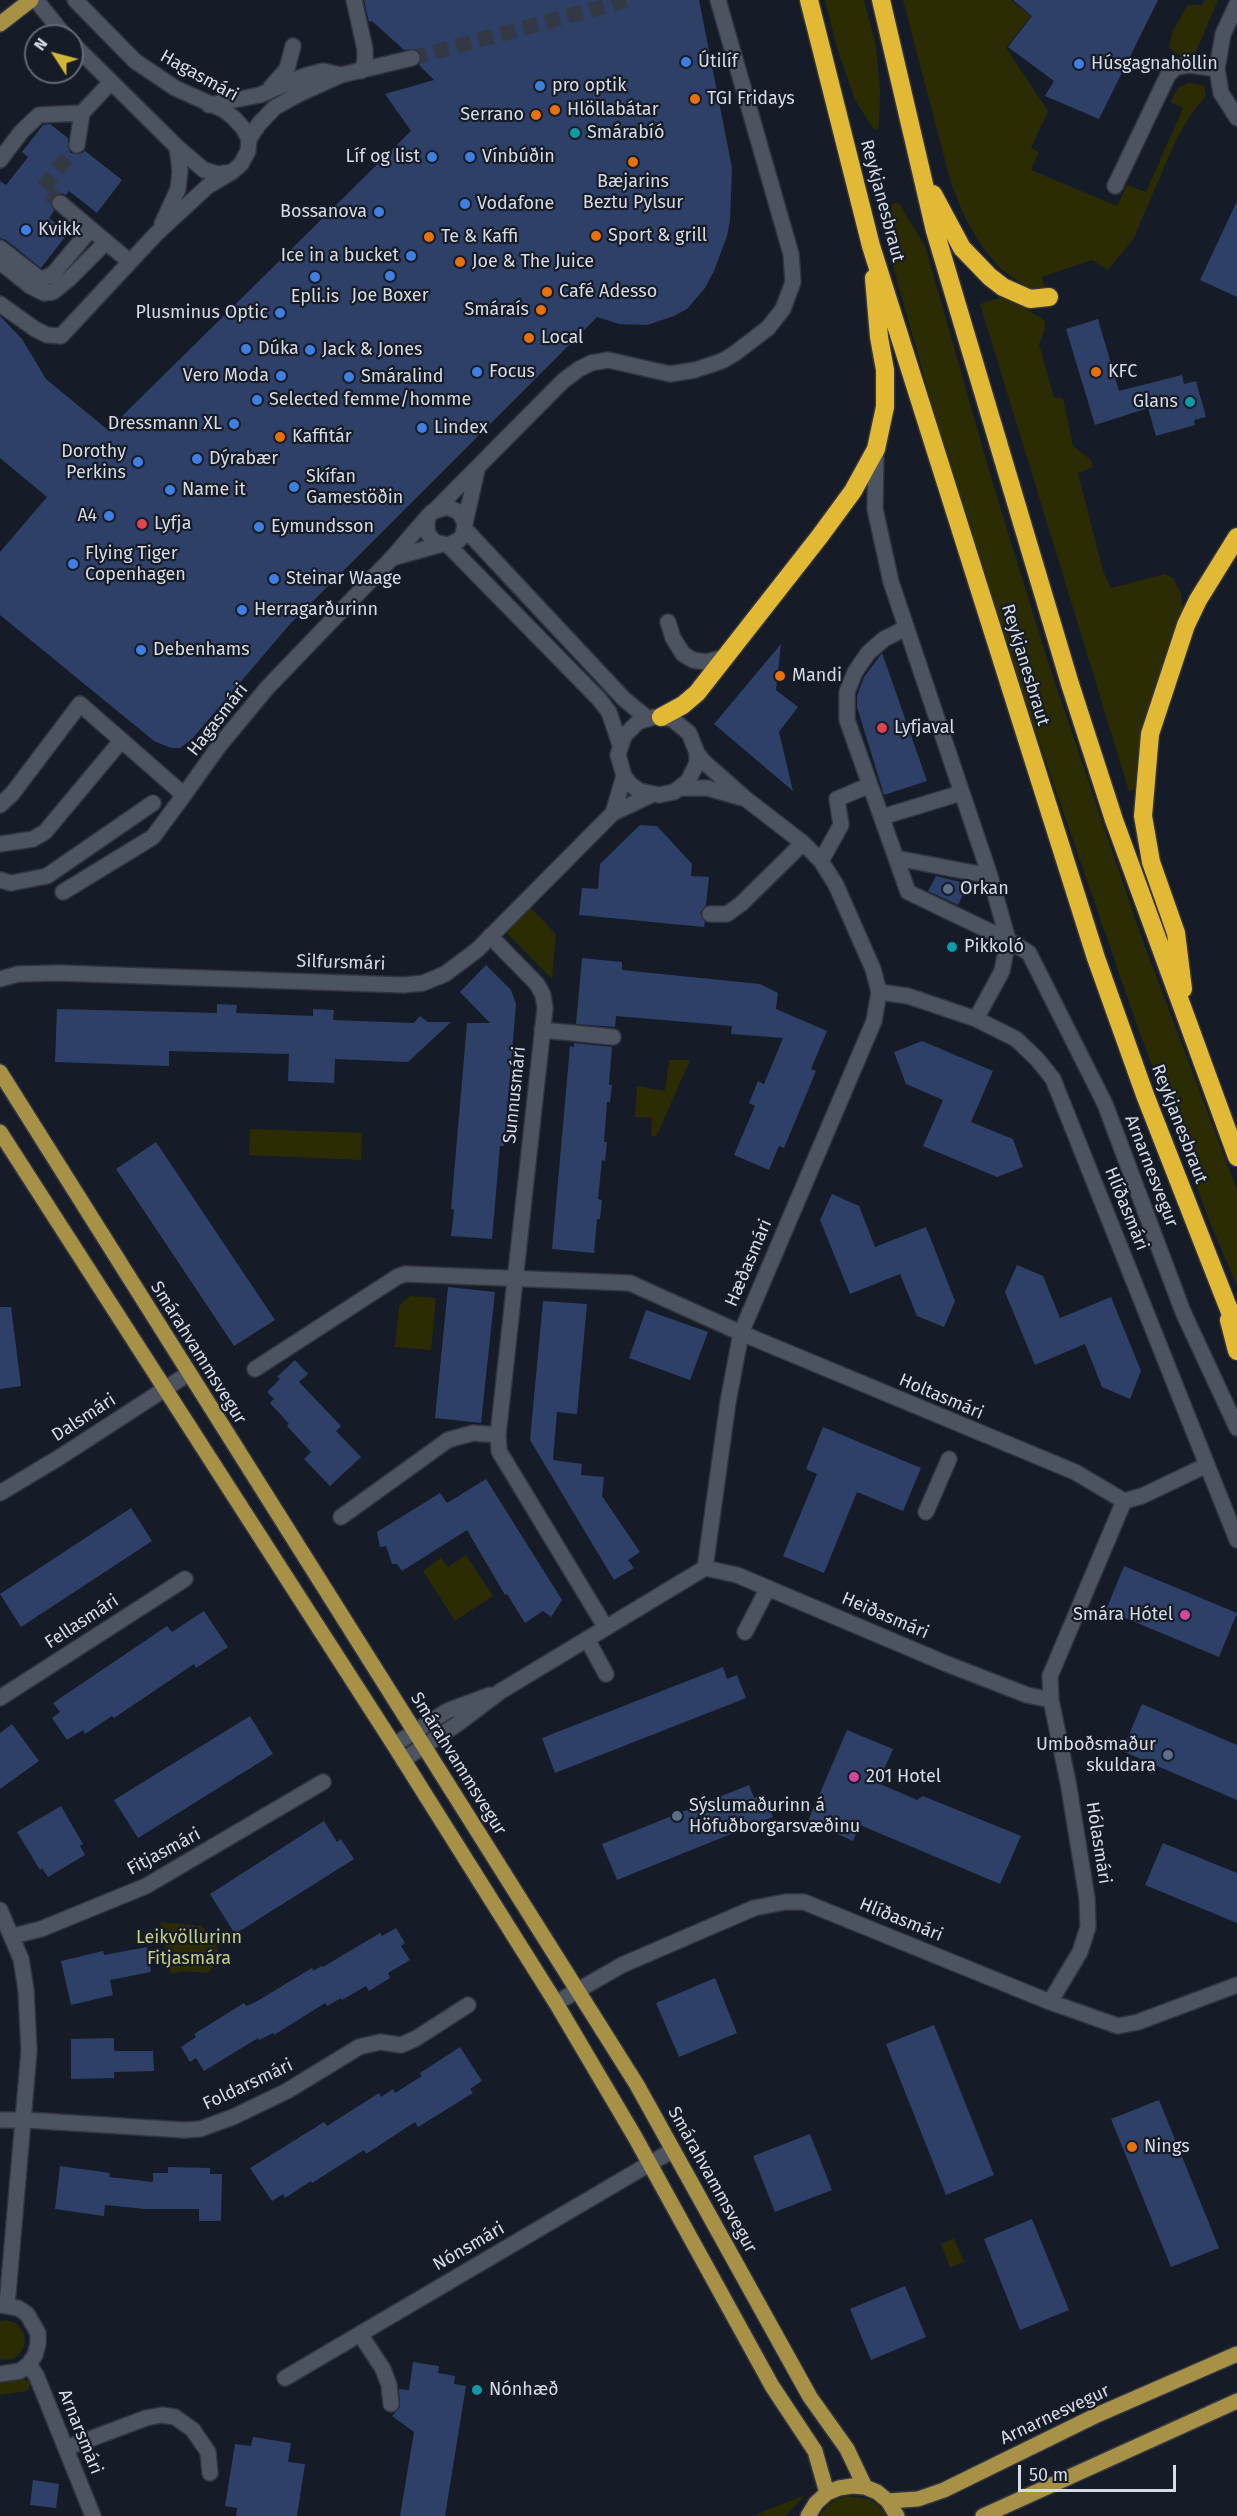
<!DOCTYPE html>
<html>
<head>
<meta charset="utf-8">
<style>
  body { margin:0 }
  #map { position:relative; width:1237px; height:2516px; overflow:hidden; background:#151c28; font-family:"Fira Sans",sans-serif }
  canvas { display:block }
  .north { position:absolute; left:24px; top:24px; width:60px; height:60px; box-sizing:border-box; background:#151c28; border:2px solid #636873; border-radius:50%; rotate:306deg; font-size:16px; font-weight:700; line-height:24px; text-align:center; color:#d7dbe4 }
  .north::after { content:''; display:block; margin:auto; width:21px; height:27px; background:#d0b736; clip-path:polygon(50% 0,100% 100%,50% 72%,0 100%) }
  .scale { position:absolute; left:1018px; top:2465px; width:158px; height:27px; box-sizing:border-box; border:3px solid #d7dbe4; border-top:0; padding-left:8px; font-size:18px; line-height:21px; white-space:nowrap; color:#d7dbe4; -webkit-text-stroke:4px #151c28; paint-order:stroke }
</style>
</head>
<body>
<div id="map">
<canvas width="1237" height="2516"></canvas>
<div class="north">N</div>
<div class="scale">50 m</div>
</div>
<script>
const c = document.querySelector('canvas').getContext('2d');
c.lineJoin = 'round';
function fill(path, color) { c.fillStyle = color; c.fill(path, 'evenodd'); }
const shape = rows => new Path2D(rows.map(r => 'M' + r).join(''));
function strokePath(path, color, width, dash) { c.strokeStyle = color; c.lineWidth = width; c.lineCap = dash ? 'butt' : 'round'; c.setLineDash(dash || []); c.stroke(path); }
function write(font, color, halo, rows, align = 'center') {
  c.font = font + ' "Fira Sans",sans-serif'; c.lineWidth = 4.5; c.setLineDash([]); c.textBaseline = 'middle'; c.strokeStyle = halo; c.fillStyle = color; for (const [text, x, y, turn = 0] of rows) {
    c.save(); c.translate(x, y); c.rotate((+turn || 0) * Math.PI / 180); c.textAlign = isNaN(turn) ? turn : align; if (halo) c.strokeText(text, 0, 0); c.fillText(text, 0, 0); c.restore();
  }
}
fill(shape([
  [825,0,864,0,876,46,880,90,879,126,876,130,872,127,855,100,837,48],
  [903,0,1011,0,1031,16,1006,48,1048,111,1031,148,1039,152,1031,170,1117,206,1127,185,1146,192,1183,108,1170,102,1178,88,1188,83,1204,85,1206,96,1191,114,1176,140,1133,240,1108,270,1092,260,1042,277,1046,291,1032,292,1000,268,983,248,965,218,951,183],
  [1205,0,1218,0,1196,52,1187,56,1178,55,1169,48,1173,30,1188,5,1202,5],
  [899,203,925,246,993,484,1049,665,1141,936,1237,1190,1237,1286,1211,1225,1137,1025,1007,649,943,443,891,259,892,204],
  [1006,296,1045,321,1045,329,1039,344,1054,398,1063,398,1073,446,1091,460,1093,467,1078,473,1103,571,1111,588,1165,574,1173,578,1181,593,1184,616,1143,741,1134,790,1129,791,980,304],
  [531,908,556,934,552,979,506,932],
  [669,1060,690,1060,656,1137,651,1135,652,1118,635,1117,637,1086,665,1091],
  [250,1129,362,1133,361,1160,249,1155],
  [410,1296,436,1298,431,1350,395,1347,399,1306],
  [466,1555,493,1596,455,1621,423,1571,441,1558,448,1567],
  [160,1922,201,1926,215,1938,219,1954,215,1965,208,1973,184,1971,171,1974],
  [954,2238,964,2262,950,2267,941,2244],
  [7,2320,17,2324,23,2332,25,2342,21,2352,13,2359,3,2360,0,2359,0,2321],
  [0,2380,33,2380,27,2391,0,2395],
  [805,2495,786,2516,754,2516,765,2511],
  [847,2496,870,2499,879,2506,887,2516,819,2516,826,2507,835,2500]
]), '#2b2c04');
fill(shape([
  [364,0,699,0,732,168,730,220,727,236,714,271,705,288,687,309,674,316,647,325,619,324,597,317,290,624,192,739,180,748,171,748,154,741,0,615,0,552,47,497,0,458,0,316,22,339,46,379,108,430,411,131,385,94,434,80,419,65,422,56,419,51,414,49,404,50,372,21,369,22],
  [1013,0,1158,0,1099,119,1045,96,1054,81,1008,47,1032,16],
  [50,124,68,138,68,148,71,153,80,154,85,151,122,180,97,213,69,191,66,195,61,193,53,196,50,202,54,211,49,218,68,233,41,268,6,240,0,238,0,181,6,185,28,157,22,152,43,125],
  [1237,201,1237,297,1200,280],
  [1098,319,1119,391,1182,375,1184,384,1196,381,1206,417,1194,420,1195,425,1156,436,1148,408,1095,425,1066,329],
  [781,644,776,690,798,707,779,732,793,791,714,724],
  [882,653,927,781,884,795,857,707,857,696,864,677],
  [640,825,657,826,692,864,691,876,709,877,706,905,700,913,705,922,704,927,579,915,582,888,598,889,600,864],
  [936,876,968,884,958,905,928,891],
  [582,958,622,962,622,970,760,984,778,993,776,1009,827,1031,811,1069,816,1071,784,1148,779,1146,769,1170,734,1155,755,1106,749,1103,758,1081,764,1084,783,1038,731,1034,732,1026,616,1016,615,1027,576,1024],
  [486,965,511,990,516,1004,505,1133,504,1146,500,1146,492,1239,451,1236,454,1210,451,1209,467,1023,490,1023,460,992],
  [217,1004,237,1005,236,1013,313,1016,313,1009,334,1010,333,1020,414,1023,420,1016,428,1022,451,1022,408,1062,335,1059,334,1083,288,1081,289,1054,169,1051,169,1066,55,1062,57,1009,217,1013],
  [922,1041,993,1071,971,1122,1013,1139,1023,1167,997,1177,923,1146,943,1100,906,1084,894,1052],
  [574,1043,612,1047,609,1085,612,1085,610,1102,607,1102,604,1142,607,1142,605,1161,602,1160,598,1199,602,1200,600,1219,597,1219,594,1253,552,1249,570,1046,574,1047],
  [156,1142,275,1320,234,1346,116,1169],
  [832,1194,859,1206,875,1247,926,1227,955,1301,944,1327,917,1316,900,1274,850,1294,820,1220],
  [1017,1265,1043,1276,1060,1318,1111,1297,1141,1371,1130,1399,1102,1387,1085,1344,1035,1365,1005,1292],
  [448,1287,495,1292,481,1423,435,1418],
  [543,1301,587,1304,577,1414,557,1412,553,1460,582,1464,581,1475,604,1477,602,1496,640,1552,628,1560,634,1568,614,1580,530,1440],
  [0,1307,11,1307,21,1386,0,1389],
  [646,1310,708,1332,690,1380,629,1358],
  [295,1360,308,1374,299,1382,341,1426,336,1431,361,1457,330,1486,304,1459,311,1452,287,1426,289,1424,270,1403,274,1399,267,1392,280,1379,277,1377],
  [823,1427,921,1468,903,1511,857,1492,824,1573,783,1556,817,1474,806,1469],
  [486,1479,562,1600,551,1617,543,1611,525,1623,507,1594,505,1595,467,1530,402,1571,397,1564,392,1564,386,1546,380,1547,377,1532,440,1493,447,1503],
  [131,1508,152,1541,21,1627,0,1594],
  [1124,1566,1237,1613,1219,1657,1106,1610],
  [204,1611,228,1647,196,1668,194,1664,114,1718,112,1716,85,1734,83,1730,67,1740,52,1718,60,1712,53,1703,167,1626,172,1632],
  [723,1667,727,1679,737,1675,746,1698,555,1773,542,1738],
  [1142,1704,1237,1745,1237,1800,1122,1751],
  [250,1716,273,1754,138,1838,114,1800],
  [12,1724,39,1761,0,1789,0,1733],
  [847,1730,893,1749,878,1783,917,1800,923,1796,1021,1836,1000,1884,860,1825,853,1841,808,1821],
  [749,1785,754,1798,764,1794,773,1817,617,1880,602,1844],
  [61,1806,83,1844,80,1846,85,1855,48,1877,42,1868,40,1870,17,1832],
  [324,1821,337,1842,341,1839,354,1859,235,1934,210,1894],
  [1163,1843,1237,1873,1237,1923,1145,1885],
  [396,1928,405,1943,401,1946,410,1960,388,1973,390,1978,369,1991,366,1986,342,2000,341,1998,327,2006,325,2003,274,2035,273,2033,259,2040,258,2038,204,2071,196,2058,190,2062,181,2047,196,2037,194,2034,244,2003,246,2006,254,2003,312,1968,313,1971,322,1966,323,1967,380,1933,382,1936],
  [147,1947,151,1972,110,1980,113,1995,71,2005,61,1961,103,1951,104,1955],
  [715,1978,737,2033,679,2057,656,2003],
  [934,2025,994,2175,946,2195,886,2044],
  [114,2038,114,2051,153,2051,154,2071,114,2072,114,2078,71,2079,71,2039],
  [460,2047,482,2081,470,2089,473,2093,418,2127,415,2122,366,2154,364,2150,312,2183,311,2181,285,2198,283,2194,272,2201,250,2168,324,2122,327,2126,379,2093,381,2097,393,2089,395,2093,422,2076,420,2073],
  [1159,2100,1219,2248,1171,2267,1111,2119],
  [810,2134,832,2190,775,2212,753,2156],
  [60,2166,110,2173,109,2177,153,2182,153,2173,168,2173,168,2167,210,2168,210,2174,222,2174,221,2221,199,2221,199,2209,145,2209,105,2205,104,2216,55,2209],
  [1032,2219,1069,2310,1020,2330,984,2239],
  [905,2286,926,2337,871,2360,850,2309],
  [413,2362,439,2366,438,2373,455,2376,454,2384,466,2386,445,2516,400,2516,414,2432,392,2416,400,2407,399,2389,409,2390],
  [253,2437,291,2443,288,2462,305,2464,297,2516,236,2516,237,2508,225,2506,235,2444,251,2446],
  [33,2480,59,2484,56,2508,30,2505]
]), '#2e4067');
strokePath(shape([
  [412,58,628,0],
  [60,203,43,188,77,145]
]), '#323944', 15, [15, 8]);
const minor = shape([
  [36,0,65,36],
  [354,0,365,49,365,61,361,71],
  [1237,4,1223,34,1217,69,1221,93,1237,118],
  [72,43,177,147,204,170,218,174,232,172,241,164,248,151,249,139,243,128,234,118,224,110,175,88,135,61,75,0],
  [271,87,287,69,293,46],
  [209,105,260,95,304,76,323,71,341,75],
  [249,139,259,124,274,108,297,95,341,75,412,58],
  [77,145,82,113,111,82],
  [0,160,21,132,39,115,82,113],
  [1115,186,1168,75,1176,67,1190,65,1217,69],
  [60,203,130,262],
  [162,224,178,189,180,171,177,147],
  [0,248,41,280,53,274,91,229],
  [0,262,30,286,44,293,53,292,69,279,106,242],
  [0,304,35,329,47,335,61,336,156,234,208,186,230,173],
  [876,450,875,509,891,582,990,876,1008,940,1002,971,976,1019],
  [435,510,563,381,579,369,591,363,608,360,670,374,695,370,722,361,734,354,768,328,783,309,793,282,791,254,718,0],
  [465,523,477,470],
  [465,529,624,699,647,718],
  [448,545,599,699,609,712,620,745],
  [392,558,439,545],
  [668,622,673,638,683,654,693,660,706,662,725,657],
  [906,628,884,639,868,653,855,672,847,692,847,720,908,892,1008,940,1029,953,1105,1104,1183,1312,1237,1428],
  [680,788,707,788,743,798],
  [0,805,12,794,80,704,184,795,219,746,267,688,392,558,429,515,432,512,447,507,459,512,465,523,463,535,459,540,448,545,434,542,427,532,427,521,429,515],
  [613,813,624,776],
  [882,817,961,793],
  [0,844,33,839,45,832,121,741],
  [896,858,990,876],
  [821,861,841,825,837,799,870,785],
  [0,880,11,883,47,876,153,803],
  [63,892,153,837,184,795],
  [710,914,727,914,741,904,803,843],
  [490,936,537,984,543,995,545,1008,498,1435,499,1451,606,1628],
  [0,979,18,974,58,973,404,985,423,983,445,974,477,950,613,813,651,795],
  [879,992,908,996,976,1019,1016,1039,1037,1059,1053,1079,1237,1540],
  [542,1030,613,1037],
  [255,1369,397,1277,405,1274,630,1283,741,1333,1075,1472,1124,1501],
  [0,1493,60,1457,188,1374],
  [926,1512,949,1459],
  [341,1517,448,1440,473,1433,498,1435],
  [705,1568,737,1575,947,1664,1027,1695,1051,1700],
  [745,1632,768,1588],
  [587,1639,606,1674],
  [0,1698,185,1579],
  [394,1745,447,1711,490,1695],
  [403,1760,456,1725,501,1691,705,1568,728,1402,741,1333,874,1021,879,992,873,969,836,885,821,861,803,843,746,799,703,761,697,753,689,733,672,719,654,717,638,722,624,736,618,755,624,776,631,785,640,791,659,795,674,792,688,781,697,763,697,753],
  [0,1910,21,1959,26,1990,29,2051,7,2305],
  [13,1936,41,1929,146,1886,323,1782],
  [1050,2002,1080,1952,1088,1927,1087,1898,1068,1782,1051,1700,1050,1676,1124,1501,1142,1496,1207,1465],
  [556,2003,622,1965,754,1908,785,1902,804,1902,1050,2002,1118,2026,1138,2022,1237,1985],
  [0,2120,25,2120,184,2130,200,2129,233,2117,287,2091,359,2047,380,2042,401,2045,415,2039,468,2005],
  [0,2305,18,2308,27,2314,38,2333,38,2344,35,2355,29,2364,20,2371,0,2374],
  [360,2334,383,2369,389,2385,391,2404],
  [29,2364,37,2377,93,2516],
  [285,2378,673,2150],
  [66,2448,146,2418,162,2415,175,2417,193,2430,208,2452,210,2473]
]);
const major = shape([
  [0,24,31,0],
  [0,1072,637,2085,810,2397,847,2449,865,2487],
  [0,1132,394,1745,556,2003,635,2137,772,2386,815,2451,827,2493],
  [888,2501,918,2499,944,2490,1097,2415,1237,2354],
  [808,2516,816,2503,827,2493,839,2488,852,2486,865,2487,877,2492,888,2501,897,2516],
  [983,2516,1237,2401]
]);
const highway = shape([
  [809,0,871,246,1096,958,1145,1095,1237,1330],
  [881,0,935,231,1070,684,1114,820,1237,1157],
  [933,194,962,248,990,277,1003,287,1030,299,1049,297],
  [661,717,683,705,697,693,820,536,853,491,876,449,885,407,885,370,879,337,874,278],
  [1183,989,1176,933,1151,862,1143,816,1150,734,1186,625,1198,600,1237,537],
  [1229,1320,1237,1351]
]);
strokePath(minor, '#32353f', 18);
strokePath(major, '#32353f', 18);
strokePath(highway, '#32353f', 21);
strokePath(minor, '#4c5462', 15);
strokePath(major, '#a69147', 15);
strokePath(highway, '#e2b935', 18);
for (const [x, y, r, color] of [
  [686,62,6,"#3f7fe0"],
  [1079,64,6,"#3f7fe0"],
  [540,86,6,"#3f7fe0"],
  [695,99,6,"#e8710a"],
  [555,110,6,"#e8710a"],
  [536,115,6,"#e8710a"],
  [575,133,6,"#0f9aa8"],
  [432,157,6,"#3f7fe0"],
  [470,157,6,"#3f7fe0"],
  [633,162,6,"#e8710a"],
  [465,204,6,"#3f7fe0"],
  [379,212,6,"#3f7fe0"],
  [26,230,6,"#3f7fe0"],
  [596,236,6,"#e8710a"],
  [429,237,6,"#e8710a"],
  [411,256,6,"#3f7fe0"],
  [460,262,6,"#e8710a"],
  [390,276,6,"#3f7fe0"],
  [315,277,6,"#3f7fe0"],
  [547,292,6,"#e8710a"],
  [541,310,6,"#e8710a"],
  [280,313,6,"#3f7fe0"],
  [529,338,6,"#e8710a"],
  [246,349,6,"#3f7fe0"],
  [310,350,6,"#3f7fe0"],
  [477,372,6,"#3f7fe0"],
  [1096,372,6,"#e8710a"],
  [281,376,6,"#3f7fe0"],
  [349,377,6,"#3f7fe0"],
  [257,400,6,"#3f7fe0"],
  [1190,402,6,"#0f9aa8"],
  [234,424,6,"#3f7fe0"],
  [422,428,6,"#3f7fe0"],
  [280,437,6,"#e8710a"],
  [197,459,6,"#3f7fe0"],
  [138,462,6,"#3f7fe0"],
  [294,487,6,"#3f7fe0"],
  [170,490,6,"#3f7fe0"],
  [109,516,6,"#3f7fe0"],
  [142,524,6,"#e0444e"],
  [259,527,6,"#3f7fe0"],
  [73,564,6,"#3f7fe0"],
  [274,579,6,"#3f7fe0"],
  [242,610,6,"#3f7fe0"],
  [141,650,6,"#3f7fe0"],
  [780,676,6,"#e8710a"],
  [882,728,6,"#e0444e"],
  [948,889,6,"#5c6f8a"],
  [952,947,6,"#0f9aa8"],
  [1185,1615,6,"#d1479c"],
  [1168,1755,6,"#5c6f8a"],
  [854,1777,6,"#d1479c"],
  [677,1816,6,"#5c6f8a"],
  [1132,2147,6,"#e8710a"],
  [477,2390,6,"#0f9aa8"]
]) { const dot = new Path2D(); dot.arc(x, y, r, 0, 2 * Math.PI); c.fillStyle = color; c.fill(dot); strokePath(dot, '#151c28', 2); }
write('18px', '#d7dbe4', '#151c28', [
  ["Útilíf",698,62],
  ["Húsgagnahöllin",1091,64],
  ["pro optik",552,86],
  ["TGI Fridays",707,99],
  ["Hlöllabátar",567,110],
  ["Serrano",524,115,"right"],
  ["Smárabíó",587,133],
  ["Líf og list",420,157,"right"],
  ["Vínbúðin",482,157],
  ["Bæjarins",633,182,"center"],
  ["Beztu Pylsur",633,203,"center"],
  ["Vodafone",477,204],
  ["Bossanova",367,212,"right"],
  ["Kvikk",38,230],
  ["Sport & grill",608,236],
  ["Te & Kaffi",441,237],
  ["Ice in a bucket",399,256,"right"],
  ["Joe & The Juice",472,262],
  ["Café Adesso",559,292],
  ["Joe Boxer",390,296,"center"],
  ["Epli.is",315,297,"center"],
  ["Smáraís",529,310,"right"],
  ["Plusminus Optic",268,313,"right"],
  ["Local",541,338],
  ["Dúka",258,349],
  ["Jack & Jones",322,350],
  ["Focus",489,372],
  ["KFC",1108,372],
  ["Vero Moda",269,376,"right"],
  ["Smáralind",361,377],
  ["Selected femme/homme",269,400],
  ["Glans",1178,402,"right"],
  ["Dressmann XL",222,424,"right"],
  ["Lindex",434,428],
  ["Kaffitár",292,437],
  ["Dorothy",126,452,"right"],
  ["Perkins",126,473,"right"],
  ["Dýrabær",209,459],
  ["Skífan",306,477],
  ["Gamestöðin",306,498],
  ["Name it",182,490],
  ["A4",97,516,"right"],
  ["Lyfja",154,524],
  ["Eymundsson",271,527],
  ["Flying Tiger",85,554],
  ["Copenhagen",85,575],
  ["Steinar Waage",286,579],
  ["Herragarðurinn",254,610],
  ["Debenhams",153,650],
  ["Mandi",792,676],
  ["Lyfjaval",894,728],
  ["Orkan",960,889],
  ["Pikkoló",964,947],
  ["Smára Hótel",1173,1615,"right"],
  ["Umboðsmaður",1156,1745,"right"],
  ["skuldara",1156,1766,"right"],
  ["201 Hotel",866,1777],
  ["Sýslumaðurinn á",689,1806],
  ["Höfuðborgarsvæðinu",689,1827],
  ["Nings",1144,2147],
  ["Nónhæð",489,2390]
], 'left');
write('18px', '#d7dbe4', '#151c28', [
  ["Hagasmári",199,76,29],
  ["Reykjanesbraut",882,201,75],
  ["Reykjanesbraut",1025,665,73],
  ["Hagasmári",218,720,-52],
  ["Silfursmári",341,963,2],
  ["Sunnusmári",515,1095,-84],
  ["Reykjanesbraut",1179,1124,69],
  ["Arnarnesvegur",1151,1171,69],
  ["Hlíðasmári",1126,1209,68],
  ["Hæðasmári",749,1263,-67],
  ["Smárahvammsvegur",198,1353,58],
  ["Holtasmári",941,1397,23],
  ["Dalsmári",84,1418,-33],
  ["Heiðasmári",885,1616,23],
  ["Fellasmári",82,1622,-33],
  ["Smárahvammsvegur",458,1764,58],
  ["Hólasmári",1098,1843,81],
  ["Fitjasmári",164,1852,-28],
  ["Hlíðasmári",901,1920,22],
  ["Foldarsmári",248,2085,-25],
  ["Smárahvammsvegur",712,2180,61],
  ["Nónsmári",469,2247,-30],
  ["Arnarnesvegur",1055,2415,-25],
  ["Arnarsmári",80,2432,68]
]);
write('18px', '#c8cd7f', '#151c28', [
  ["Leikvöllurinn",189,1938],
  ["Fitjasmára",189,1959]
]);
</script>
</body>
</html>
